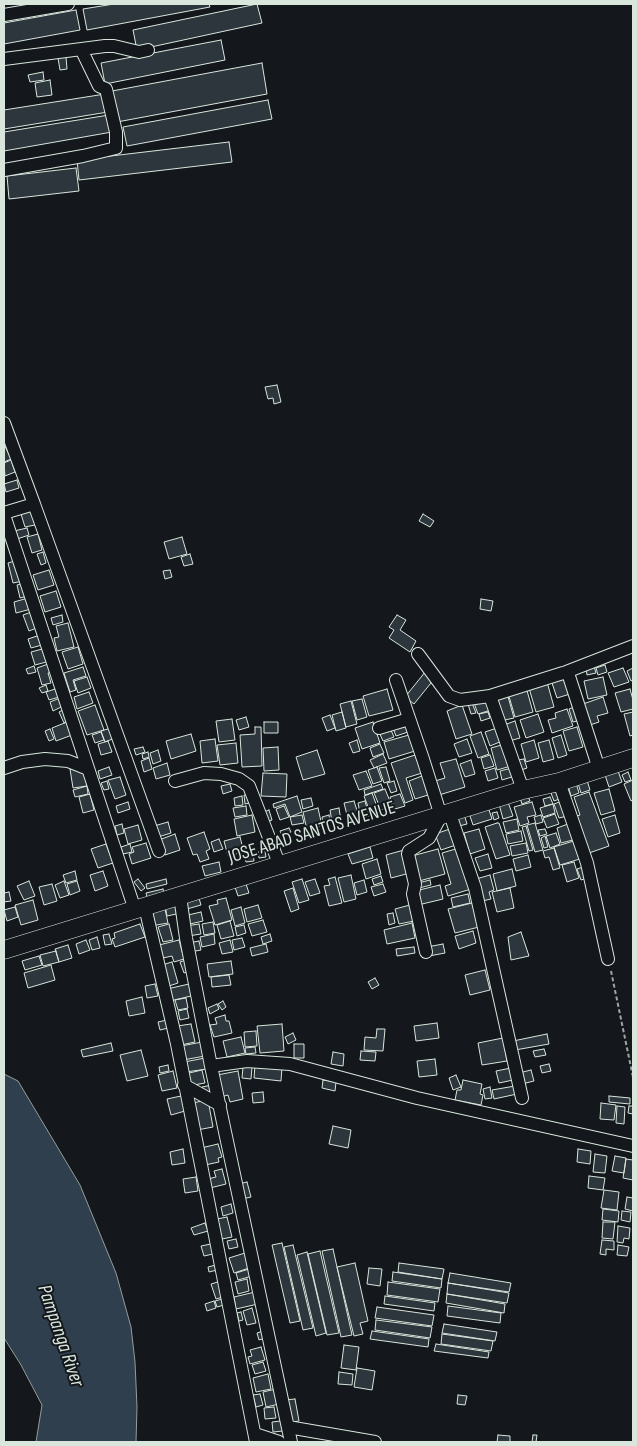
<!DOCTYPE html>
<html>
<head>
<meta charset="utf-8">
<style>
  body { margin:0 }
  #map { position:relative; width:637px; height:1446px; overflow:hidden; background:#14181c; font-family:"Sofia Sans Condensed",sans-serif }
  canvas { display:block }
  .frame { position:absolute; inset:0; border:5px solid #d8e6dc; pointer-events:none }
</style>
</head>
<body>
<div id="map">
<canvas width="637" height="1446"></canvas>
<div class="frame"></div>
</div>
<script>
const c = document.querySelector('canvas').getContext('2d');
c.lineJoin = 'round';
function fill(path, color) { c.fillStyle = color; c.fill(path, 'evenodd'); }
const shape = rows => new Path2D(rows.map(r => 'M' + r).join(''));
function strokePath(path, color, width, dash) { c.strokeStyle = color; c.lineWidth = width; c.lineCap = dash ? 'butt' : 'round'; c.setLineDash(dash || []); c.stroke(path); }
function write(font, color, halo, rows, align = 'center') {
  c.font = font + ' "Sofia Sans Condensed",sans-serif'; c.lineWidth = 4; c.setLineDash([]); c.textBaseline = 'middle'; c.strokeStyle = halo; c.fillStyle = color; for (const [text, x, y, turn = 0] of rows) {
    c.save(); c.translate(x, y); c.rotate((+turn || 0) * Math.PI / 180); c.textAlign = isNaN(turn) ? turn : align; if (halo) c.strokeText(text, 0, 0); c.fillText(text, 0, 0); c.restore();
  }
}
const water = shape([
  [4,1074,18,1081,80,1185,116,1273,131,1327,135,1362,137,1407,136,1442,36,1442,42,1405,21,1365,4,1338,4,1074]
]);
fill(water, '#2f3f4d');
strokePath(water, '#939e99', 1);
const building = shape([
  [114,4,209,4,210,7,87,30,83,9,114,4],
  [257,4,262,23,137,50,133,30,257,4],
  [76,10,80,30,4,44,4,23,76,10],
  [221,40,225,60,105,84,101,63,221,40],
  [66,57,67,69,60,70,58,58,66,57],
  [262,63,267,94,117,122,112,91,262,63],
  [43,72,44,80,30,82,28,75,43,72],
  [50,80,52,95,37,97,35,83,50,80],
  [105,94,108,112,4,129,4,110,105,94],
  [268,100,272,119,127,146,123,127,268,100],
  [109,115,112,132,4,151,4,132,109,115],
  [229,142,232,162,79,180,77,160,229,142],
  [76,168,79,191,9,199,7,176,76,168],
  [277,385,281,402,274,404,273,398,268,399,265,387,277,385],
  [4,444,11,459,4,462,4,444],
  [11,460,15,472,5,476,4,463,11,460],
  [17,480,19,488,6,492,4,484,17,480],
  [31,511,35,525,25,527,21,514,31,511],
  [423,514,434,521,430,527,419,521,423,514],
  [27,528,29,535,17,539,14,531,27,528],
  [38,534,42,550,32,553,27,537,38,534],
  [182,537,187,554,169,559,164,542,182,537],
  [43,552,46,563,41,565,37,554,43,552],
  [190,554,193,564,184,566,181,557,190,554],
  [18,560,23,581,13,583,8,563,18,560],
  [49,570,54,585,38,590,33,575,49,570],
  [170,570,172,577,165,579,163,571,170,570],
  [25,583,28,596,20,598,17,585,25,583],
  [56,591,61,607,45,612,40,596,56,591],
  [28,598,31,609,16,613,14,602,28,598],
  [481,599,493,601,491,611,480,609,481,599],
  [34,611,39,627,29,631,23,615,34,611],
  [62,615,63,622,53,625,51,618,62,615],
  [397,615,406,620,400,630,416,641,410,652,389,638,394,630,389,627,397,615],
  [68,623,74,647,57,651,54,638,59,637,56,626,68,623],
  [40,635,42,645,31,648,28,639,40,635],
  [78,647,83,664,68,669,62,652,78,647],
  [46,648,50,661,35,665,31,652,46,648],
  [51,663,53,671,48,673,51,683,42,685,37,668,51,663],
  [605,665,607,672,598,675,596,668,605,665],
  [34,666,36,672,28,674,26,669,34,666],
  [594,666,596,673,587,675,586,668,594,666],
  [83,667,86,676,73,680,76,690,70,692,64,673,83,667],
  [623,668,629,682,614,687,608,673,623,668],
  [633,668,633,680,631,681,627,671,633,668],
  [426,671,435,678,414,704,405,697,426,671],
  [564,676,570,694,557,698,551,680,564,676],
  [87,677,91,688,78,693,74,681,87,677],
  [603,677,607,695,588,699,584,681,603,677],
  [547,682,554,707,536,712,529,688,547,682],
  [46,685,48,691,42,693,39,688,46,685],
  [526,687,533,712,515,717,508,693,526,687],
  [55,689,59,697,49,700,46,692,55,689],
  [387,689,393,710,369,716,363,696,387,689],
  [630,689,633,700,633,709,621,712,615,693,630,689],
  [89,692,93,703,77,709,74,697,89,692],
  [507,693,514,718,500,721,493,697,507,693],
  [603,697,608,713,597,716,599,722,590,725,583,704,603,697],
  [60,698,63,706,53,711,50,702,60,698],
  [362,699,367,717,357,720,352,701,362,699],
  [487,699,491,710,478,714,474,703,487,699],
  [351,701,357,724,346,727,340,704,351,701],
  [472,703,476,713,471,714,468,704,472,703],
  [95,705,104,730,87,735,78,711,95,705],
  [462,705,472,734,456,739,447,711,462,705],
  [577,706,581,720,573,722,569,709,577,706],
  [65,709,70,721,64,723,59,712,65,709],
  [567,709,573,726,552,733,548,720,556,718,555,713,567,709],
  [342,712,346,728,336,731,332,715,342,712],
  [488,712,490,718,481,721,479,714,488,712],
  [633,712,633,735,630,736,624,714,633,712],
  [538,714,544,732,526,738,520,720,538,714],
  [330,715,335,728,327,731,322,718,330,715],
  [246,717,249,727,239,730,236,720,246,717],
  [232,719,235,740,219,742,216,721,232,719],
  [515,721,520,738,509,741,504,725,515,721],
  [67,722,72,735,56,741,52,728,67,722],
  [264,722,278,722,278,733,264,733,264,722],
  [373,722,380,743,362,749,355,728,373,722],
  [405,724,408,732,396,736,393,728,405,724],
  [255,727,261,727,262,766,242,767,240,735,255,734,255,727],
  [577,727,583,747,569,751,563,731,577,727],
  [111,728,115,738,105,742,101,731,111,728],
  [390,728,394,737,383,741,379,732,390,728],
  [497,728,502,741,490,746,485,732,497,728],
  [50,729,54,739,49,741,45,731,50,729],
  [101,732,104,740,95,743,92,735,101,732],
  [481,732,489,754,478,758,470,736,481,732],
  [191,734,196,751,171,759,166,741,191,734],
  [409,735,415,751,389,759,384,742,409,735],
  [561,735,567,755,558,758,552,738,561,735],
  [215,739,218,761,202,763,200,741,215,739],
  [467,739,472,753,459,757,454,744,467,739],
  [357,740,360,751,353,753,349,743,357,740],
  [534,740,539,758,526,762,521,744,534,740],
  [549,740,554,759,543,762,538,743,549,740],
  [108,741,112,752,101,755,98,744,108,741],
  [236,743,238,763,220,765,217,745,236,743],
  [380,744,384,753,373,757,370,748,380,744],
  [505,744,511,766,497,770,491,748,505,744],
  [143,747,145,752,136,755,134,749,143,747],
  [278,747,279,770,264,771,263,748,278,747],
  [158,750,161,761,153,764,150,753,158,750],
  [317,750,325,774,303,780,296,757,317,750],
  [148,752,149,757,143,759,142,754,148,752],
  [383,754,387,763,374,768,370,760,383,754],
  [415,755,422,773,406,778,413,800,405,803,391,763,415,755],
  [490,755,494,766,484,769,481,758,490,755],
  [149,758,152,769,144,772,141,761,149,758],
  [456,759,465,787,439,795,435,781,445,778,440,763,456,759],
  [524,759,527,768,521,770,518,760,524,759],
  [471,760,475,774,465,777,460,764,471,760],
  [167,763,170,775,156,779,153,768,167,763],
  [80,767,81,773,85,772,87,786,73,788,70,769,80,767],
  [109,767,112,775,100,779,98,771,109,767],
  [377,767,382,781,373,784,368,770,377,767],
  [386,767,390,781,384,783,379,768,386,767],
  [495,768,498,778,488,781,485,771,495,768],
  [512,768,515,776,502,780,500,771,512,768],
  [366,771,372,786,359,790,353,775,366,771],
  [618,771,622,782,609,787,605,775,618,771],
  [628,772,631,780,625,782,622,775,628,772],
  [263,773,287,774,286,797,261,796,263,773],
  [422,776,428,795,415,799,409,781,422,776],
  [120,777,126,795,115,799,108,780,120,777],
  [586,777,590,790,581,793,577,780,586,777],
  [633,780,633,800,631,801,624,784,633,780],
  [107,781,109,789,104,790,101,783,107,781],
  [394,781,397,791,391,793,387,783,394,781],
  [576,783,579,793,571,796,568,786,576,783],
  [230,784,232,791,223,794,221,786,230,784],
  [381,784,383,789,365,795,364,790,381,784],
  [87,786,88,794,75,797,73,790,87,786],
  [385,789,392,806,381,810,374,793,385,789],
  [609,789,615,811,601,815,594,793,609,789],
  [560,790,562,798,554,801,551,793,560,790],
  [589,792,609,846,589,853,577,816,580,815,574,797,589,792],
  [372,793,379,812,371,815,364,796,372,793],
  [90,794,94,810,83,813,79,797,90,794],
  [249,794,250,803,245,804,244,795,249,794],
  [400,794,405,806,395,809,390,797,400,794],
  [242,796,243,805,235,806,234,798,242,796],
  [297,796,302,812,290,817,285,804,274,808,273,804,297,796],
  [528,796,530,801,522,804,520,798,528,796],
  [550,797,553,804,545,806,543,799,550,797],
  [311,798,313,806,303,809,301,800,311,798],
  [354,801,360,820,349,823,344,803,354,801],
  [365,801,369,816,361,818,358,803,365,801],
  [562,801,567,816,559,818,554,804,562,801],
  [128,802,130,809,118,813,116,806,128,802],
  [508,802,513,816,503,819,499,804,508,802],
  [532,802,536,815,527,817,529,823,520,826,514,807,532,802],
  [553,804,555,813,543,817,540,808,553,804],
  [246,806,247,815,235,817,233,808,246,806],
  [284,806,289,817,280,820,276,809,284,806],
  [488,807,492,819,473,825,469,813,488,807],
  [318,808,322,826,307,830,303,812,318,808],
  [339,808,341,821,332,822,330,810,339,808],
  [269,810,272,820,267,822,264,812,269,810],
  [463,811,467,824,459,826,455,814,463,811],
  [497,812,499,818,494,820,492,813,497,812],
  [555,814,559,824,547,828,543,818,555,814],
  [252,815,255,832,237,836,234,819,252,815],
  [302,815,304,823,292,825,290,817,302,815],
  [329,815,330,821,323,823,322,817,329,815],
  [541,815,543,822,536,824,534,817,541,815],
  [615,815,620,833,608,837,602,819,615,815],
  [517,819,519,830,506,833,503,822,517,819],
  [168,822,171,833,158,837,154,826,168,822],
  [497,823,499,823,510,855,496,859,485,827,497,823],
  [535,823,543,850,535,852,527,825,535,823],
  [122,824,124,833,117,835,115,826,122,824],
  [568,824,573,840,561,843,557,828,568,824],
  [138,825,142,840,128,844,124,829,138,825],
  [526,826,533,850,529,851,522,827,526,826],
  [289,828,291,832,282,836,280,831,289,828],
  [450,829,456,845,441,850,435,834,450,829],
  [479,829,485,849,470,854,464,833,479,829],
  [545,829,547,834,540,836,538,830,545,829],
  [521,831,523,841,508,844,506,834,521,831],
  [204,832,210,849,206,851,209,859,200,862,197,854,193,855,187,838,204,832],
  [556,833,560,844,550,848,546,836,556,833],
  [175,834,180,850,165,855,159,840,175,834],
  [545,836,548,847,544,848,541,838,545,836],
  [240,837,244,852,228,856,224,841,240,837],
  [219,839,223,849,214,852,211,842,219,839],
  [577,840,583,858,560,865,554,847,577,840],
  [146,843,151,858,132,864,129,854,134,852,132,847,146,843],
  [526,843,528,853,512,856,510,846,526,843],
  [106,844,113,863,98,868,91,849,106,844],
  [130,844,132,852,123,854,121,847,130,844],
  [370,847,373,858,352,864,348,854,370,847],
  [459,848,471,889,448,896,445,886,451,884,442,853,459,848],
  [554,848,560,868,553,870,549,857,545,858,543,851,554,848],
  [438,849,445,874,419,881,412,856,438,849],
  [404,850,410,873,391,878,386,855,404,850],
  [265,851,266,857,259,858,258,852,265,851],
  [253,853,254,861,246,862,244,854,253,853],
  [488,854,492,868,480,871,475,858,488,854],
  [528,855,531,867,516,871,513,859,528,855],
  [377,859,381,874,366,879,362,864,377,859],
  [219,862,221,872,205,876,202,866,219,862],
  [574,862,579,878,567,882,562,865,574,862],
  [583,867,587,878,581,880,577,869,583,867],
  [512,869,516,886,497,891,493,874,512,869],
  [75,871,77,880,66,883,63,875,75,871],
  [103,871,108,886,95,891,90,875,103,871],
  [351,875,356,899,344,902,338,878,351,875],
  [490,875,494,890,489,892,491,899,482,901,476,879,490,875],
  [381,876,383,882,374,885,372,879,381,876],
  [335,877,342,903,329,906,324,886,330,885,328,879,335,877],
  [138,879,145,888,141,891,134,882,138,879],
  [166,879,167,884,147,889,146,884,166,879],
  [302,879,309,900,299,903,292,882,302,879],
  [315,879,320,893,310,896,305,882,315,879],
  [364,880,367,892,357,895,354,883,364,880],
  [430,880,431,885,419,888,418,883,430,880],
  [29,881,35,896,24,900,17,886,29,881],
  [64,881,69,895,60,898,55,885,64,881],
  [77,881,80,891,70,895,67,884,77,881],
  [52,884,57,901,44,905,39,887,52,884],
  [246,884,249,893,238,896,235,887,246,884],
  [383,884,386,892,374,896,371,887,383,884],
  [440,885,443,899,418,905,415,891,440,885],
  [293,888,299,909,291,912,284,891,293,888],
  [510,888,514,908,497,912,492,892,510,888],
  [163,889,164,893,147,897,146,893,163,889],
  [9,892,11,901,4,902,4,893,9,892],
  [468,894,470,903,453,907,451,898,468,894],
  [198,895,201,905,187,909,184,899,198,895],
  [226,898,232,920,215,925,209,906,218,904,217,900,226,898],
  [33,900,38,920,21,925,15,905,33,900],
  [179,902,181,913,167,916,165,905,179,902],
  [472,903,479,927,455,933,448,909,472,903],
  [164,904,168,923,151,926,147,908,164,904],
  [258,905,262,918,247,922,244,909,258,905],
  [410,905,414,921,399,924,395,909,410,905],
  [15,907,18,917,7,921,4,910,15,907],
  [241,907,245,923,235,926,231,910,241,907],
  [201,912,203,921,190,924,188,915,201,912],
  [393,913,395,923,389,925,387,914,393,913],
  [263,920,267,932,252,936,248,924,263,920],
  [230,921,234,936,221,939,217,925,230,921],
  [213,922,215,933,204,935,202,924,213,922],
  [412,923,415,938,387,944,384,930,412,923],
  [140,924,145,937,115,947,112,939,115,938,114,933,140,924],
  [169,924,173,940,163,942,158,927,169,924],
  [199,924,201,934,188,936,186,926,199,924],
  [244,925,246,933,237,936,235,927,244,925],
  [473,931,476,943,459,949,455,936,473,931],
  [521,932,529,956,511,960,508,937,521,932],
  [109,934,112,944,105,945,103,935,109,934],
  [214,934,215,944,202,947,200,937,214,934],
  [270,934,272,941,263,944,261,937,270,934],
  [97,937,100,948,92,950,89,940,97,937],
  [242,938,245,947,234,950,232,940,242,938],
  [86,940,90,950,79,954,76,944,86,940],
  [179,940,184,959,174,962,172,956,163,958,159,945,179,940],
  [230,940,233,952,222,954,219,943,230,940],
  [199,941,201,950,190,952,189,943,199,941],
  [266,944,268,952,252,956,250,948,266,944],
  [443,944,445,953,429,956,427,947,443,944],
  [68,945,72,958,59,962,55,949,68,945],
  [414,947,415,953,397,956,396,949,414,947],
  [56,951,59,962,43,966,40,955,56,951],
  [39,956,42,965,25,970,22,961,39,956],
  [186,960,190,971,184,973,180,962,186,960],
  [231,961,233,974,209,977,207,964,231,961],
  [172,962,178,983,169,986,162,965,172,962],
  [51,965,55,980,28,988,24,973,51,965],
  [485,970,490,990,470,995,465,975,485,970],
  [229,975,231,985,212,987,211,977,229,975],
  [375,978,379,985,372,989,368,982,375,978],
  [155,984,158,996,147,998,145,986,155,984],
  [189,984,191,996,170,1001,167,989,189,984],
  [142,997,145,1013,129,1016,126,1001,142,997],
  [186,998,188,1008,178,1010,175,1000,186,998],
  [223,1001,226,1007,222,1010,218,1004,223,1001],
  [217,1004,219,1009,210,1014,208,1008,217,1004],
  [187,1009,189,1018,180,1020,178,1011,187,1009],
  [225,1015,226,1021,229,1021,232,1033,214,1037,210,1025,217,1024,215,1018,225,1015],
  [167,1020,168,1028,160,1030,158,1022,167,1020],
  [437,1023,439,1038,416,1041,414,1026,437,1023],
  [191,1024,195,1042,181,1045,177,1026,191,1024],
  [282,1024,284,1051,260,1053,257,1026,282,1024],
  [377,1029,385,1029,383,1051,364,1050,365,1037,376,1038,377,1029],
  [256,1031,257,1046,245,1047,244,1032,256,1031],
  [293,1033,296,1040,288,1044,285,1037,293,1033],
  [547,1034,549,1044,515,1050,513,1041,547,1034],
  [241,1037,245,1053,227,1057,223,1041,241,1037],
  [503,1038,507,1061,482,1065,478,1043,503,1038],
  [202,1042,205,1056,183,1060,181,1046,202,1042],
  [111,1043,113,1051,83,1057,81,1050,111,1043],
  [294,1044,304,1044,304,1058,294,1058,294,1044],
  [255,1047,256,1053,246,1054,245,1048,255,1047],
  [544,1049,546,1055,535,1057,533,1051,544,1049],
  [141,1050,148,1076,127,1081,120,1055,141,1050],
  [361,1051,376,1052,375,1061,360,1060,361,1051],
  [333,1052,344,1054,343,1066,331,1064,333,1052],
  [205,1058,207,1069,186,1072,184,1062,205,1058],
  [435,1059,437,1075,419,1077,417,1061,435,1059],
  [549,1064,551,1071,542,1073,540,1066,549,1064],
  [168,1065,169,1071,160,1073,159,1067,168,1065],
  [255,1065,282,1067,281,1081,254,1078,255,1065],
  [243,1067,252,1067,251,1079,242,1078,243,1067],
  [511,1068,513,1080,499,1083,496,1071,511,1068],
  [202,1070,205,1083,188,1086,185,1074,202,1070],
  [531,1070,534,1081,522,1084,519,1073,531,1070],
  [173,1071,177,1088,162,1091,158,1075,173,1071],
  [238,1071,243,1099,230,1102,228,1095,221,1097,217,1075,238,1071],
  [456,1075,461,1087,453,1090,449,1078,456,1075],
  [323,1080,336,1082,335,1091,322,1088,323,1080],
  [463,1080,482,1084,480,1094,483,1095,481,1105,455,1100,457,1090,461,1090,463,1080],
  [212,1085,213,1093,203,1095,202,1087,212,1085],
  [515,1086,517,1094,494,1099,492,1090,515,1086],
  [490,1087,492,1098,485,1099,483,1089,490,1087],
  [263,1092,264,1102,253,1103,252,1093,263,1092],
  [181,1096,185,1111,171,1115,167,1099,181,1096],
  [609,1096,630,1098,630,1104,609,1102,609,1096],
  [208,1100,213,1127,197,1130,192,1103,208,1100],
  [601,1103,616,1105,614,1120,600,1119,601,1103],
  [617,1106,625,1107,624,1124,616,1123,617,1106],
  [629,1106,633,1106,633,1114,628,1113,629,1106],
  [333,1126,351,1130,348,1148,329,1144,333,1126],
  [218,1144,222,1157,218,1158,219,1162,205,1165,201,1148,218,1144],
  [183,1149,185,1163,172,1165,170,1152,183,1149],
  [578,1149,591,1151,590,1164,577,1162,578,1149],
  [595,1154,607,1156,605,1173,593,1172,595,1154],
  [615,1156,626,1158,624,1173,612,1171,615,1156],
  [626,1159,633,1160,633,1180,623,1178,626,1159],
  [222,1169,226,1184,210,1188,208,1179,216,1177,214,1171,222,1169],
  [589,1176,605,1178,603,1190,588,1188,589,1176],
  [196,1177,198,1191,185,1193,183,1179,196,1177],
  [247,1182,251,1197,242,1199,239,1184,247,1182],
  [604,1190,619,1192,617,1210,601,1208,604,1190],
  [627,1197,633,1198,633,1211,625,1209,627,1197],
  [231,1204,233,1213,223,1216,221,1207,231,1204],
  [603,1209,619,1211,618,1222,602,1220,603,1209],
  [622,1211,631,1212,630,1222,621,1220,622,1211],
  [227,1217,232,1237,222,1239,217,1219,227,1217],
  [603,1222,615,1222,613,1239,602,1238,603,1222],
  [205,1223,208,1231,194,1235,191,1228,205,1223],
  [618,1226,630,1228,629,1239,624,1238,623,1243,617,1242,618,1226],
  [236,1239,238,1247,229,1249,227,1241,236,1239],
  [602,1240,614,1241,614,1250,606,1249,606,1255,600,1254,602,1240],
  [282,1243,300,1321,290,1323,272,1245,282,1243],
  [211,1244,213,1254,204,1256,201,1246,211,1244],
  [293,1245,313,1328,303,1330,284,1247,293,1245],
  [618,1245,629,1247,627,1256,617,1255,618,1245],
  [333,1249,352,1335,341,1337,322,1251,333,1249],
  [320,1251,339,1333,327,1335,308,1254,320,1251],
  [307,1252,326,1333,316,1336,297,1255,307,1252],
  [245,1253,249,1268,234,1273,229,1258,245,1253],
  [355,1263,368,1321,360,1323,363,1334,354,1336,337,1267,355,1263],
  [399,1263,444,1269,442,1279,398,1272,399,1263],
  [216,1265,217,1270,209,1272,208,1267,216,1265],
  [369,1268,382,1269,380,1286,367,1284,369,1268],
  [249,1269,252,1276,238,1280,236,1273,249,1269],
  [393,1272,442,1279,441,1288,392,1281,393,1272],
  [450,1273,511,1283,509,1292,448,1283,450,1273],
  [247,1279,249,1291,238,1294,235,1282,247,1279],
  [221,1281,226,1296,216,1299,211,1284,221,1281],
  [388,1282,440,1289,438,1302,387,1295,388,1282],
  [448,1283,509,1293,507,1303,447,1294,448,1283],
  [255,1292,258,1304,236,1309,234,1297,255,1292],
  [447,1294,505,1304,504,1313,446,1303,447,1294],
  [385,1296,435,1303,434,1311,384,1304,385,1296],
  [222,1299,224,1305,217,1307,215,1301,222,1299],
  [214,1301,216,1308,207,1311,205,1304,214,1301],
  [448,1306,501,1313,500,1323,447,1316,448,1306],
  [377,1307,434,1315,432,1326,375,1318,377,1307],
  [252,1308,256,1323,247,1325,243,1311,252,1308],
  [241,1312,243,1320,239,1321,237,1313,241,1312],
  [376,1320,432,1327,430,1338,375,1330,376,1320],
  [444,1324,497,1332,495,1341,442,1333,444,1324],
  [263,1331,265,1338,259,1340,257,1333,263,1331],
  [372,1331,429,1339,428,1347,370,1339,372,1331],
  [442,1334,493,1341,491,1351,441,1344,442,1334],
  [436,1344,489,1352,488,1358,434,1351,436,1344],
  [344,1345,359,1347,356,1370,341,1368,344,1345],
  [261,1347,265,1360,250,1364,248,1357,252,1356,250,1350,261,1347],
  [263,1362,266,1371,255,1374,252,1365,263,1362],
  [357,1368,375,1371,372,1390,354,1387,357,1368],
  [339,1372,353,1374,352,1385,338,1384,339,1372],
  [268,1374,271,1389,256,1392,253,1378,268,1374],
  [276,1389,279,1404,266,1407,263,1392,276,1389],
  [260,1394,263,1405,256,1407,253,1395,260,1394],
  [458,1395,467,1396,465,1405,457,1404,458,1395],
  [295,1399,299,1421,288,1423,285,1400,295,1399],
  [274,1407,276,1418,265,1419,264,1408,274,1407],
  [281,1421,283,1431,273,1432,272,1422,281,1421],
  [498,1435,510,1436,510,1442,497,1442,498,1435],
  [533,1435,537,1435,536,1442,532,1442,533,1435]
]);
fill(building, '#2c363c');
strokePath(building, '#d8e6dc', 1);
const minor = shape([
  [4,15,68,4],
  [4,59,105,46,114,46,139,52,148,50],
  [4,170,83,156,116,148,116,132,106,89,99,86,81,49],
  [4,423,34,504,4,513],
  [34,504,159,851],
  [4,515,135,910],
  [418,654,449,696,460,700,490,696,563,673,568,673,599,769],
  [566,672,633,646],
  [396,680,423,759,441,816,429,838,409,851,408,854,415,884,413,894,426,952],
  [490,696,523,790],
  [379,728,409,719],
  [4,768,22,762,45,759,68,761,88,769],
  [175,781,204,773,221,774,239,779,249,786,280,866],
  [559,782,587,863,608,959],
  [450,814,475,888,522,1098],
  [180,896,186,938,211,1066,291,1442],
  [145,907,177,1044,256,1442],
  [211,1066,247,1061,290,1064,417,1098,633,1146],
  [184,1085,220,1105],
  [288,1427,375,1442],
  [255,1434,279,1442]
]);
const highway = shape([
  [4,950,523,790,559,782,633,758]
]);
strokePath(minor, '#d8e6dc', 14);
strokePath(highway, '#d8e6dc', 19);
strokePath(shape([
  [611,971,633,1077]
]), '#9da8a2', 2, [4, 2.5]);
strokePath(minor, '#14181c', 12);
strokePath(highway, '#14181c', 18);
write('19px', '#d8e6dc', '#14181c', [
  ["JOSE ABAD SANTOS AVENUE",312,833,-17]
]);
write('italic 20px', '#d8e6dc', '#14181c', [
  ["Pampanga River",60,1336,71]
]);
</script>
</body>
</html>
